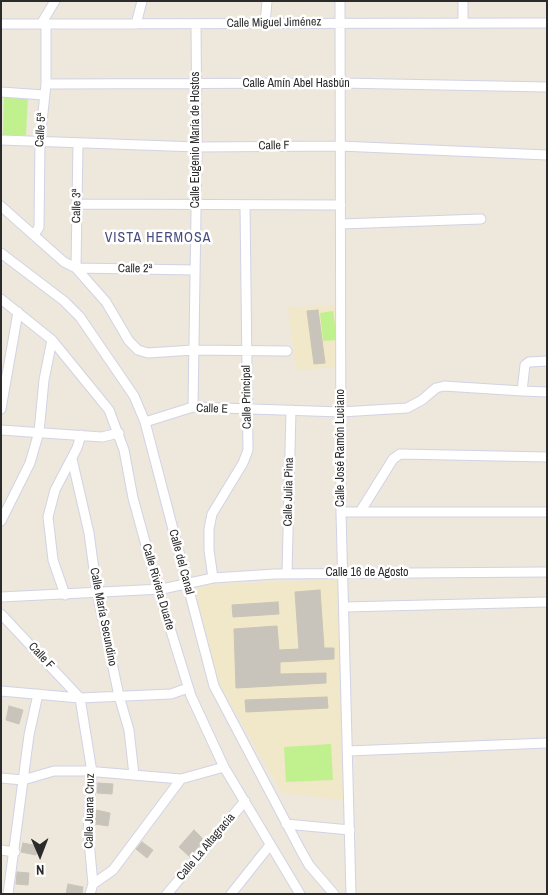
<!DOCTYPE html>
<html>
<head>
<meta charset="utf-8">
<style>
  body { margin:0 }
  #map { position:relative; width:548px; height:895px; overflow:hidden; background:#eee7db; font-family:"Archivo Narrow",sans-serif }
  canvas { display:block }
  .frame { position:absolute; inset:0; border:2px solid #2b2b2b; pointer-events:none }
  .north { position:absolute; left:15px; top:830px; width:50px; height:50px; -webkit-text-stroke:4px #fff; paint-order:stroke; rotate:179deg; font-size:14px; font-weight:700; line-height:20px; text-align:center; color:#2b2b2b }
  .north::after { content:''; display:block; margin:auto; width:18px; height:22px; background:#2b2b2b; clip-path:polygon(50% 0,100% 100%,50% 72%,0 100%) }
</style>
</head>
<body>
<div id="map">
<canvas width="548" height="895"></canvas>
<div class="frame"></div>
<div class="north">N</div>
</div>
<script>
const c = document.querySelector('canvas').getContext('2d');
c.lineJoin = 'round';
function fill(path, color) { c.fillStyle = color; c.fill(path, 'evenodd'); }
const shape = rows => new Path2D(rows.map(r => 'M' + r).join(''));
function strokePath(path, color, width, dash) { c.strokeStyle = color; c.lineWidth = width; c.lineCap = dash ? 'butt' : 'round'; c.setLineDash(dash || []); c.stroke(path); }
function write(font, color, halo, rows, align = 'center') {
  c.font = font + ' "Archivo Narrow",sans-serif'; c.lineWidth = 5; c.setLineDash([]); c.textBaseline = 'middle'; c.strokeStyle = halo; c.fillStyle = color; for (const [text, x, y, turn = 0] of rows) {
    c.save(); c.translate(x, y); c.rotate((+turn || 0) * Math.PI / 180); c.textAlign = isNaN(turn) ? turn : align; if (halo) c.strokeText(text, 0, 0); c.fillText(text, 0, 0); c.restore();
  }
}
fill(shape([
  [337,306,339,367,296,370,288,307],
  [340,579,345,800,282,793,216,678,193,589,208,585]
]), '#f1e7c9');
fill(shape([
  [4,95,28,96,26,135,3,135],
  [333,311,337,340,323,341,320,313],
  [331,744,333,780,286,782,284,747]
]), '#c0f18e');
const building = shape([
  [318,310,325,363,314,364,307,311,318,310],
  [320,590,324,648,334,648,334,659,280,662,280,674,326,673,326,683,236,688,234,629,277,626,279,650,299,649,295,592,320,590],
  [278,602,279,614,233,617,232,605,278,602],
  [327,697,328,708,246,712,245,700,327,697],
  [9,706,23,710,19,724,6,720,9,706],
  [98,783,113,784,112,794,97,793,98,783],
  [96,810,110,813,108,826,95,824,96,810],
  [194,830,204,840,190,857,179,847,194,830],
  [142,842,153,850,147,858,136,849,142,842],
  [23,843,38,846,36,855,21,852,23,843],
  [17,872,29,873,28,885,16,884,17,872],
  [68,884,83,887,82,894,66,894,68,884]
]);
fill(building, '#c9c4bb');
strokePath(building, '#c9c4b5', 1);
const minor = shape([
  [340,1,341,512,351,894],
  [463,23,463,1],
  [1,24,547,23],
  [41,24,55,1],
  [136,24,142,1],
  [265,24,267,1],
  [46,84,340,83,547,87],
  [1,92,44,95],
  [1,140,197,147,340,146,547,155],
  [78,144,76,268,194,270],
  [77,204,341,205],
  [1,206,64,262,76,268,106,302,129,341,138,350,148,353,193,350,287,351],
  [341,224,481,219],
  [34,235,39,227,40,141,46,84,46,24],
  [1,253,64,301,80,317,134,396,145,422,214,686,300,849,309,865,334,894],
  [1,299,52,340,109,410,124,450,133,498,158,589,191,696,224,767,300,894],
  [522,391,547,392],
  [193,407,197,147,196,24],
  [1,409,18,312],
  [145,422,193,407,341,412,407,408,422,400,436,388,444,386,522,391,525,365,529,362,547,361],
  [1,430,102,437,119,433],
  [72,459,89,533,97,592,119,696,129,730,134,775],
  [341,512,547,512],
  [360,512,393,459,400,454,547,457],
  [1,521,30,463,39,432,44,380,52,340],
  [287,573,291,410],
  [213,578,209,550,209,529,212,514,243,463,248,450,245,206],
  [65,595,53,560,48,517,55,490,77,448,81,435],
  [1,597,162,589,213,578,275,574,547,572],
  [345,607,547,602],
  [1,614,80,698,92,772,88,831,93,884,90,894],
  [1,691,80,698,171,694,188,688],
  [348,751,547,743],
  [1,778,23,780,54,771,86,771,181,779,224,767],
  [286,824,350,830],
  [1,850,15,852],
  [93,884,113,870,181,779],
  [8,894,29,735,38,694],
  [167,894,245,801],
  [231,894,270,845]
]);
strokePath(minor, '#d1d3e5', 11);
strokePath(minor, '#fff', 9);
write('12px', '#2b2b2b', '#fff', [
  ["Calle Miguel Jiménez",274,23,-1],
  ["Calle Amín Abel Hasbún",296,84],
  ["Calle 5ª",41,130,-86],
  ["Calle Eugenio María de Hostos",196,140,-90],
  ["Calle F",274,146,-1],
  ["Calle 3ª",77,206,-89],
  ["Calle 2ª",135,269,1],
  ["Calle Principal",247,397,-91],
  ["Calle E",212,409,2],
  ["Calle José Ramón Luciano",341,448,-90],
  ["Calle Julia Pina",289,492,-89],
  ["Calle del Canal",181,562,75],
  ["Calle 16 de Agosto",367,573],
  ["Calle Riviera Duarte",158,587,74],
  ["Calle María Secundino",103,617,79],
  ["Calle F",41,656,47],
  ["Calle Juana Cruz",90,811,-89],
  ["Calle La Altagracia",206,847,-50]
]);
c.letterSpacing = '1px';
write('14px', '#474d80', '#fff', [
  ["VISTA HERMOSA",158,238]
]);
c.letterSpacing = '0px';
</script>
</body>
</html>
